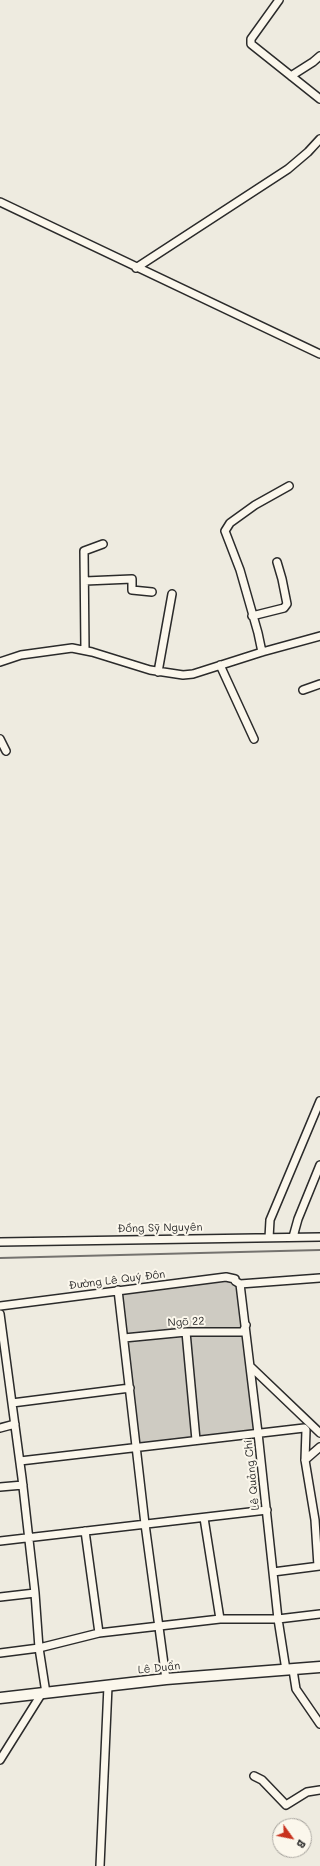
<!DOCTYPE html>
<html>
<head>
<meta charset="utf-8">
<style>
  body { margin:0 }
  #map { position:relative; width:320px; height:1866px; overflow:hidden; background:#eeebe0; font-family:Mali,sans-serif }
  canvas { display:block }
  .north { position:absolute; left:272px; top:1818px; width:40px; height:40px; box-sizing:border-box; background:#fbf7ec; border:1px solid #a8a59f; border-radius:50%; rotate:123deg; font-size:11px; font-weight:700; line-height:16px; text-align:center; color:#2b2b2b }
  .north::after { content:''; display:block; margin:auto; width:14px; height:18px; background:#c8321e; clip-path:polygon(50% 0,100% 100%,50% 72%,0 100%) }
</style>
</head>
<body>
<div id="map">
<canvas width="320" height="1866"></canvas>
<div class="north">B</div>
</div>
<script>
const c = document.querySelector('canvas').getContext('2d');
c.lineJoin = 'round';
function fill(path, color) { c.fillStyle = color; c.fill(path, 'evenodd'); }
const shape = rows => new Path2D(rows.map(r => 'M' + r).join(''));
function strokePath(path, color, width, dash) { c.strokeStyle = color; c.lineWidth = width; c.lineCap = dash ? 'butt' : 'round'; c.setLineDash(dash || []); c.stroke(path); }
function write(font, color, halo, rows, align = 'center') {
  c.font = font + ' Mali,sans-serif'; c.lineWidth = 4; c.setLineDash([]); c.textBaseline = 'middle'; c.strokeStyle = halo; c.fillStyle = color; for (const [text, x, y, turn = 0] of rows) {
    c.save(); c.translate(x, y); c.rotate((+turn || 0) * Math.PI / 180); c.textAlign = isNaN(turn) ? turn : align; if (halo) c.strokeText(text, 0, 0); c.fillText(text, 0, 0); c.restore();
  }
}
fill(shape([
  [235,1281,258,1430,137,1444,122,1293]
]), '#cecbc2');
strokePath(shape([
  [0,1258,320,1250]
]), '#74726e', 2);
const minor = shape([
  [279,0,251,39,251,44,320,99],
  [291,76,313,62,320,56],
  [0,202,320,354],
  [136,268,288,169,308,152,320,139],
  [85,581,132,579,132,590,152,592],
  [252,616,284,608,287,604,282,579,277,562],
  [85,650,84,551,103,544],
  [262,652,258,633,240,570,225,531,230,523,255,505,289,486],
  [0,662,21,655,72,648,92,652,150,670,183,675,193,674,262,652,320,636],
  [220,665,254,739],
  [158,672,172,594],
  [303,690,320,684],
  [0,739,6,751],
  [293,1237,298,1219,320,1165],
  [269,1238,270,1220,320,1101],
  [0,1242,320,1237],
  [240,1284,320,1278],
  [118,1290,145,1524,166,1679],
  [0,1306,226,1277,235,1279,235,1281,240,1284,258,1433,278,1619,286,1670],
  [0,1314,22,1478,35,1593,39,1648,46,1693],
  [186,1332,196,1440],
  [124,1338,186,1332,243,1332,246,1325],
  [251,1367,320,1433],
  [12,1403,130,1388],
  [0,1428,15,1424],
  [305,1460,320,1447],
  [20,1461,304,1428,306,1430,305,1460,315,1520,318,1566],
  [0,1487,23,1485],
  [204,1518,220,1619],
  [85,1531,99,1633],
  [0,1541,267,1510],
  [273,1572,320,1566],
  [0,1597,35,1593],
  [0,1653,39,1648,99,1633,220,1619,278,1619,320,1614],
  [293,1670,296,1689,320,1724],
  [0,1760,42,1693],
  [254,1776,262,1780,286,1805,307,1792,320,1790],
  [100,1866,108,1686]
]);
const secondary = shape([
  [0,1698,166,1679,320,1667]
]);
strokePath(minor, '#2b2b2b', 10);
strokePath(secondary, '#2b2b2b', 13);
strokePath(minor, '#fbf7ec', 7);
strokePath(secondary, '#fbf7ec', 10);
write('11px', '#2b2b2b', '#fbf7ec', [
  ["Đồng Sỹ Nguyên",160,1228,-1],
  ["Đường Lê Quý Đôn",117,1280,-7],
  ["Ngõ 22",186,1322,-3],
  ["Lê Quảng Chí",252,1475,-96],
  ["Lê Duẩn",159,1668,-6]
]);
</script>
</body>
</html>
